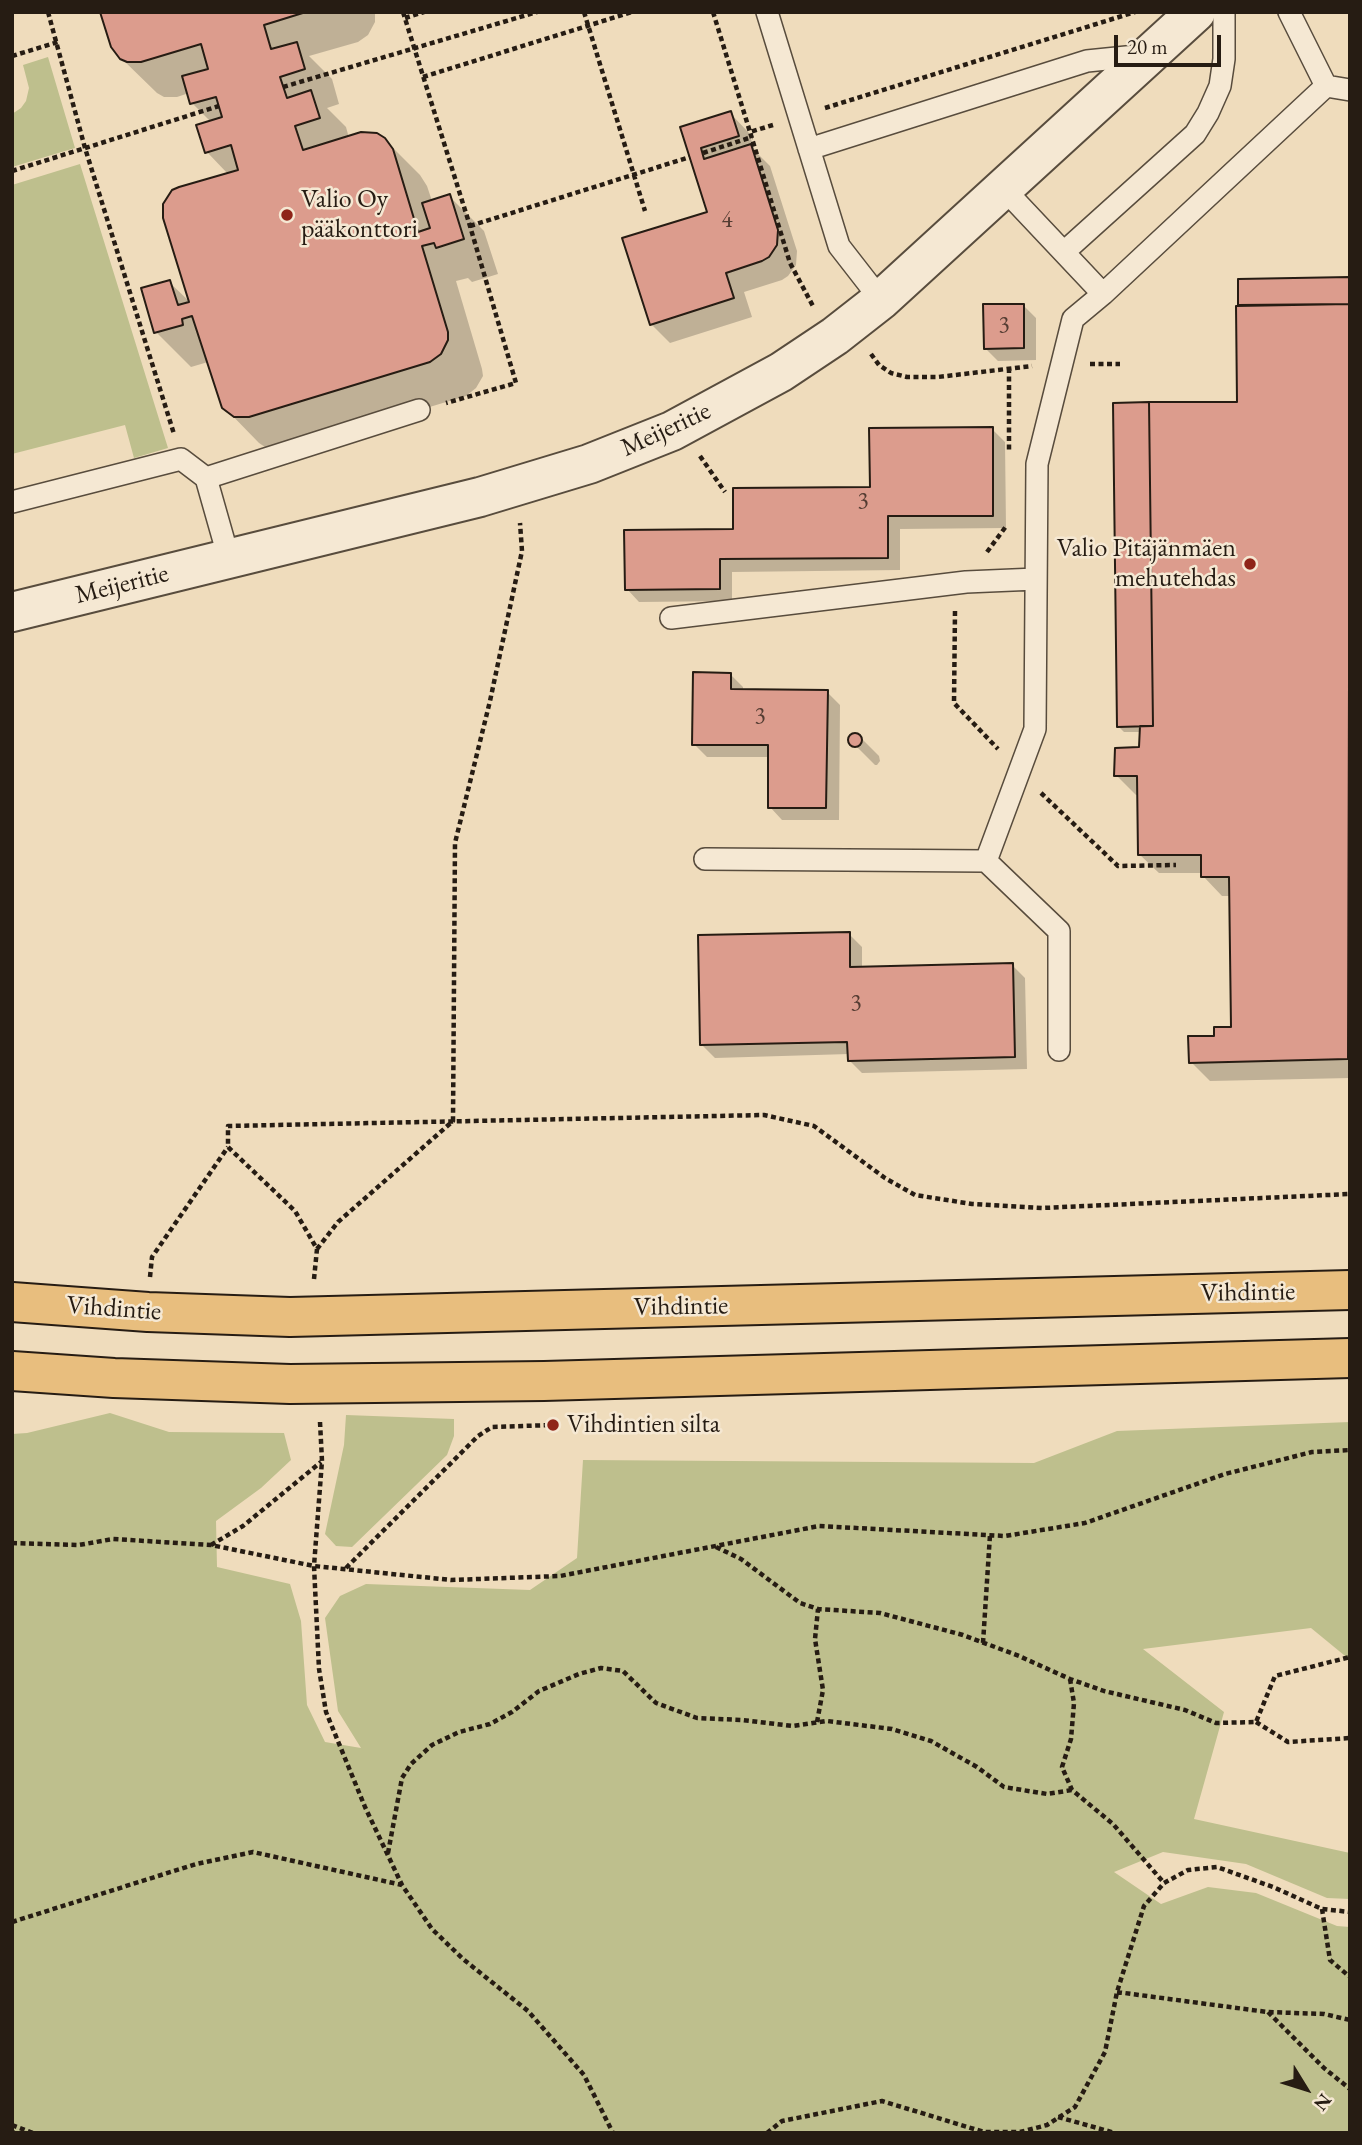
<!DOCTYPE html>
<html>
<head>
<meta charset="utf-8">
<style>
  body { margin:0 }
  #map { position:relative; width:1362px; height:2145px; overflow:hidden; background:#efdcbc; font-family:"EB Garamond",serif }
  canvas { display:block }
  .frame { position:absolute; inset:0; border:14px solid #261c13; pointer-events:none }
  .north { position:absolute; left:1271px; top:2054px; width:70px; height:70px; -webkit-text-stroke:5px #f5e8d3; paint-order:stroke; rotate:128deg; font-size:19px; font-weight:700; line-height:28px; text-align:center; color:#261c13 }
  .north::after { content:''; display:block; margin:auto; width:24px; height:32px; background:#261c13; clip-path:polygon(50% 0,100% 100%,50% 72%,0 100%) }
  .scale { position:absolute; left:1114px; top:35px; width:107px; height:32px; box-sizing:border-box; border:4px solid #261c13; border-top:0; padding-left:9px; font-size:21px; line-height:24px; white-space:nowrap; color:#261c13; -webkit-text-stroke:5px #f5e8d3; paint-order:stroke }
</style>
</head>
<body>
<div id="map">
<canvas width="1362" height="2145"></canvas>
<div class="frame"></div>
<div class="north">N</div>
<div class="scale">20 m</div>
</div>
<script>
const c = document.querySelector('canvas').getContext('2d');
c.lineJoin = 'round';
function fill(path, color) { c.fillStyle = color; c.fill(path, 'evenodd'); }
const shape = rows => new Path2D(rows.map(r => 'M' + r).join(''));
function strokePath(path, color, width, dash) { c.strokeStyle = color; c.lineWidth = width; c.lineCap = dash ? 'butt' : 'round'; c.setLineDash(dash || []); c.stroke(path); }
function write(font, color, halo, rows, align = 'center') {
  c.font = font + ' "EB Garamond",serif'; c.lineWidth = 5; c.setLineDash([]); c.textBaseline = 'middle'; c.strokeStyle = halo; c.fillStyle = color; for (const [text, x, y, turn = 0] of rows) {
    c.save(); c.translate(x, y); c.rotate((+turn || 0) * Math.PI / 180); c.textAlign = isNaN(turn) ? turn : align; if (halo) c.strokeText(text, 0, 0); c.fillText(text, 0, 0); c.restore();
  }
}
fill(shape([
  [48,57,75,148,12,167,12,114,21,108,26,101,29,88,23,65],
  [80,164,168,448,134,458,125,425,12,454,12,185],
  [110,1413,169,1432,284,1433,291,1460,261,1488,216,1521,217,1567,290,1584,301,1621,307,1705,325,1742,361,1748,338,1711,325,1618,340,1596,366,1584,530,1590,577,1558,583,1460,1034,1463,1117,1431,1350,1422,1350,1660,1311,1628,1143,1649,1224,1712,1194,1819,1350,1853,1350,1899,1327,1898,1246,1864,1163,1852,1114,1872,1161,1904,1208,1887,1256,1893,1337,1926,1350,1927,1350,2133,12,2133,12,1434,27,1433],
  [346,1415,454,1419,454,1436,447,1455,352,1547,336,1546,325,1534,344,1445]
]), '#bebf8d');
fill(shape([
  [102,12,375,12,375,22,368,35,358,42,309,56,332,79,339,104,327,108,346,127,349,138,384,139,420,175,427,186,432,201,449,196,484,231,498,274,472,282,468,278,456,281,482,369,483,376,476,388,466,396,284,451,271,451,259,443,224,407,208,362,191,367,156,332,169,282,191,303,228,174,207,152,211,122,192,103,189,93,177,97,164,97,157,93,121,58],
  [730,113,749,133,755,151,770,166,797,251,796,265,788,276,782,280,744,292,752,317,670,343,651,324,709,213,683,129],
  [1350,279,1350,1078,1210,1081,1191,1062,1216,1038,1233,1029,1231,896,1222,896,1203,876,1203,873,1159,873,1139,854,1139,795,1136,795,1116,775,1141,748,1141,732,1124,732,1118,726,1238,404,1243,307,1240,304],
  [1023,305,1036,318,1036,360,998,361,985,348],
  [992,429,1005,442,1006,528,900,529,900,570,732,572,732,601,639,602,627,589,871,488],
  [730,674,743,687,743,691,827,692,840,705,839,820,782,820,770,807,770,757,707,757,694,744],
  [852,736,859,736,879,756,880,761,877,765,875,765,850,740],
  [849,934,862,947,862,969,1012,965,1025,978,1027,1069,862,1073,849,1060,849,1054,715,1058,702,1045]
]), '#0003');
const building = shape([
  [100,12,306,12,264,25,271,49,297,42,305,69,280,77,287,98,311,90,320,118,295,126,303,150,361,132,377,133,385,138,393,149,418,232,430,228,422,203,450,194,464,239,436,248,434,243,422,246,448,332,448,340,441,354,430,362,249,417,234,417,222,408,192,316,182,319,183,325,154,333,141,288,170,280,178,305,189,302,163,218,163,204,172,190,179,187,238,170,231,145,205,153,196,125,222,117,216,97,190,104,182,76,208,69,201,44,141,62,127,62,120,59,111,47,100,12],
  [731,111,739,136,701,148,704,159,751,144,778,230,777,245,769,257,762,261,726,273,734,298,650,325,622,238,707,212,680,127,731,111],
  [1350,277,1350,304,1238,305,1238,279,1350,277],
  [983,304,1024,304,1024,348,984,349,983,304],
  [1350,304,1348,1059,1189,1063,1188,1036,1214,1036,1214,1027,1231,1027,1229,877,1201,877,1201,855,1138,855,1137,776,1114,776,1115,748,1139,747,1140,726,1153,726,1149,402,1237,402,1236,306,1350,304],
  [1149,402,1153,726,1117,727,1113,403,1149,402],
  [993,427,993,516,888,516,888,558,720,559,720,589,625,590,624,530,733,529,733,488,870,487,869,428,993,427],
  [693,672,731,673,731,689,828,690,826,808,768,808,768,745,692,745,693,672],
  '848 740a7 7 0 1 1 14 0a7 7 0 1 1-14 0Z',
  [850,932,850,967,1013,963,1015,1057,848,1061,847,1042,700,1045,698,935,850,932]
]);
fill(building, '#dc9c8d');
strokePath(building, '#261c13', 2);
const service = shape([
  [767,12,839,246,881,300],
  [1289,12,1326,86],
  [1326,86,1350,90],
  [809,149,1087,61,1146,55],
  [1004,189,1103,294,1073,319,1037,464,1035,729,986,861,1059,931,1059,1050],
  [1064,252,1195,134,1208,113,1220,86,1224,59,1224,12],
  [1103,294,1326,86],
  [206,478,419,410],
  [12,502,181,459,206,478,229,559],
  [671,618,966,582,1036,579],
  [705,859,986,861]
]);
const minor = shape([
  [12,612,480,497,589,464,672,431,781,372,835,336,881,300,1196,12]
]);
const primary = shape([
  [12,1302,148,1312,290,1317,1350,1290],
  [12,1371,114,1378,290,1384,544,1381,1350,1358]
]);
strokePath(service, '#584c3d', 24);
strokePath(minor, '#584c3d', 42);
strokePath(primary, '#261c13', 42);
strokePath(shape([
  [48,12,85,148,174,434],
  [403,12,470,226,516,383,446,403],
  [584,12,645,211],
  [713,12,750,132],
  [405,18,424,12],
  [12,56,58,42],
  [423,77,632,12],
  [283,87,537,12],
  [825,108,1135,12],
  [773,125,750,132,790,263,814,308],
  [703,153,752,137],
  [12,171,219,106],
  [470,226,690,157],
  [871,354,879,365,891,373,907,377,938,377,1032,366],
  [1090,364,1120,364],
  [1009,368,1009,451],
  [700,456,725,492],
  [987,552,1007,525],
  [955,611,954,703,998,749],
  [1041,793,1118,866,1176,865],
  [317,1249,338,1222,453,1121,455,843,490,701,522,551,520,523],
  [150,1277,152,1257,228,1147],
  [314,1279,317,1249,295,1211,228,1147,228,1126,764,1115,814,1126,885,1178,915,1195,972,1204,1042,1208,1350,1194],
  [320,1422,322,1461,314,1566,319,1669,326,1712,365,1807,402,1885,432,1929,463,1959,528,2011,584,2075,613,2133],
  [12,1543,79,1545,113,1539,211,1545,314,1566,451,1580,560,1576,819,1526,1005,1536,1085,1523,1225,1474,1312,1452,1350,1450],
  [211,1545,243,1526,321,1462],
  [716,1547,741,1559,800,1603,818,1609,880,1613,963,1635,1019,1656,1070,1679,1104,1691,1185,1710,1216,1723,1256,1722,1275,1676,1350,1657],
  [346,1568,478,1436,492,1427,553,1425],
  [983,1643,990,1535],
  [1070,1679,1074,1703,1071,1739,1062,1767,1072,1790,1113,1824,1164,1883],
  [817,1722,823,1690,815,1639,818,1609],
  [1256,1722,1288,1742,1350,1738],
  [388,1853,402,1778,411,1764,432,1745,459,1732,490,1724,512,1712,539,1691,579,1674,601,1668,623,1671,656,1703,697,1718,742,1720,793,1726,827,1721,892,1729,931,1741,977,1767,1004,1787,1047,1794,1072,1790],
  [1322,1909,1330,1960,1350,1977],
  [12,1922,196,1864,253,1852,402,1885],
  [1117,1992,1267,2012,1324,2014,1350,2020],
  [1268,2012,1324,2068,1350,2089],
  [1058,2117,1115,2133],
  [12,2125,33,2133],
  [12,2131,14,2133],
  [767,2133,782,2121,882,2101,984,2132,1020,2132,1047,2125,1075,2107,1105,2052,1117,1992,1144,1906,1164,1883,1188,1870,1217,1867,1273,1887,1322,1909,1350,1912]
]), '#261c13', 4.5, [5, 3.5]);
strokePath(service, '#f5e8d3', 21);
strokePath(minor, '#f5e8d3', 38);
strokePath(primary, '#e8be7e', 38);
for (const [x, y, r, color] of [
  [287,215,7,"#8f2418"],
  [1250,564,7,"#8f2418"],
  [553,1425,7,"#8f2418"]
]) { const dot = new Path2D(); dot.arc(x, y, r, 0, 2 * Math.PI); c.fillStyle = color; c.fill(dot); strokePath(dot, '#f5e8d3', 2.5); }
write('23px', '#543c32', null, [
  ["4",727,221],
  ["3",1004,326],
  ["3",863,502],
  ["3",760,717],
  ["3",856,1004]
]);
write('26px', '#261c13', '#f5e8d3', [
  ["Valio Oy",301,200],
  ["pääkonttori",301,230],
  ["Valio Pitäjänmäen",1236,549,"right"],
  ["mehutehdas",1236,579,"right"],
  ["Vihdintien silta",567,1425]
], 'left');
write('26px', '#261c13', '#f5e8d3', [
  ["Meijeritie",666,430,-25],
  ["Meijeritie",122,585,-14],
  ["Vihdintie",1248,1293,-1],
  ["Vihdintie",681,1307,-1],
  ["Vihdintie",114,1309,4]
]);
</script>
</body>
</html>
